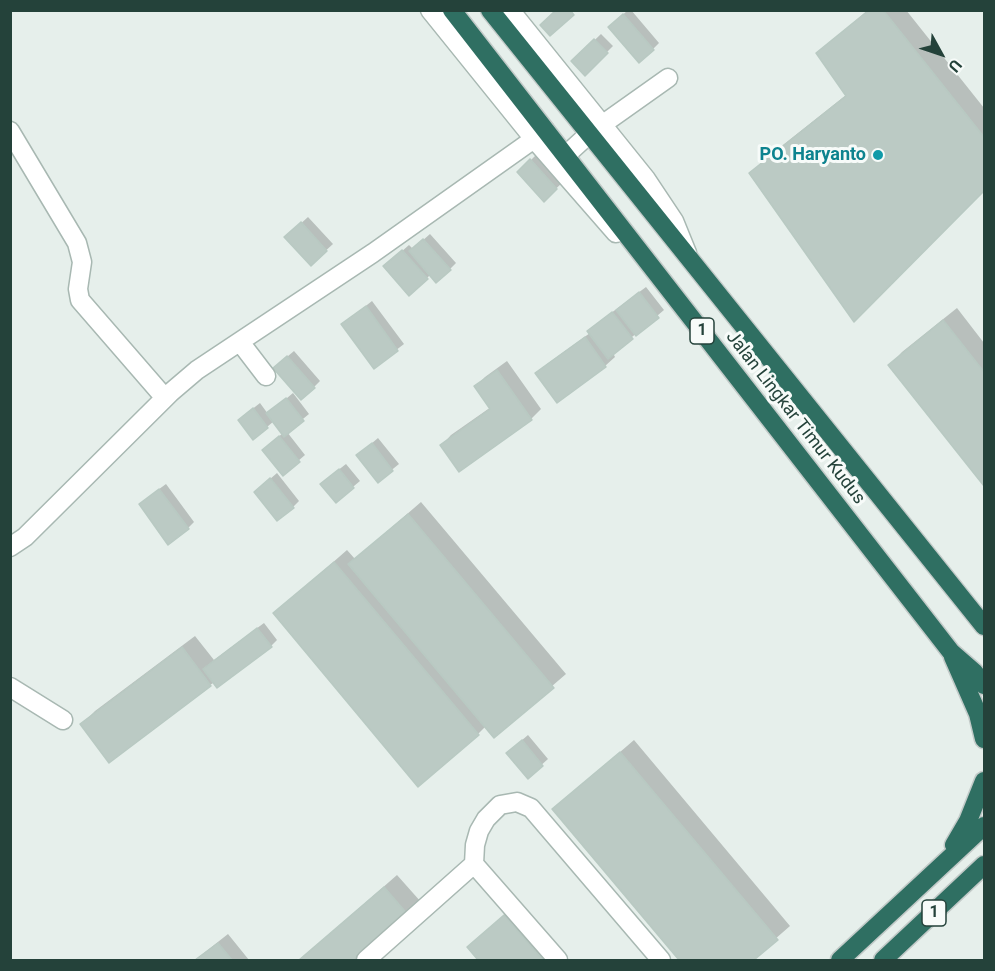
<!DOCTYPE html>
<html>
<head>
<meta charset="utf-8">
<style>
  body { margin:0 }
  #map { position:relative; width:995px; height:971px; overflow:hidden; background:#e6efeb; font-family:Roboto,sans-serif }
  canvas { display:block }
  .frame { position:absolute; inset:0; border:12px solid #24423a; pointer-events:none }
  .north { position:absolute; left:911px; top:24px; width:60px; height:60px; -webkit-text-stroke:4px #f7fbf9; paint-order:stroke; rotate:130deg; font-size:16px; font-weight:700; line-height:24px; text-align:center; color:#24423a }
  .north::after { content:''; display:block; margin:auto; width:21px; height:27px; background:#24423a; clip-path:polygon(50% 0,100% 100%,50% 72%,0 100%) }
</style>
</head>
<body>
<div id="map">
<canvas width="995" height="971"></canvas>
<div class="frame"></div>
<div class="north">U</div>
</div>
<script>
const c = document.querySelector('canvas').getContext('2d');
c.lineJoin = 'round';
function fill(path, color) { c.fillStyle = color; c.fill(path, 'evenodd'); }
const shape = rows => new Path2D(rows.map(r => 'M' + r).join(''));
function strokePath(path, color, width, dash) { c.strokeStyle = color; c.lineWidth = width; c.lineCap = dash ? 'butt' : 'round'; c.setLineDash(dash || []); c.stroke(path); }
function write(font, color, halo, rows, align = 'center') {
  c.font = font + ' Roboto,sans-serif'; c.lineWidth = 6; c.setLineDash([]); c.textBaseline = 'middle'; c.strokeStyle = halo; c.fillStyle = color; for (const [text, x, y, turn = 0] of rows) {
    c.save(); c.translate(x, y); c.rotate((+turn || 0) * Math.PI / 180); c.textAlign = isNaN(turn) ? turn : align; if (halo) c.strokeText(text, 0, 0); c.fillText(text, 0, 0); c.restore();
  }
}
fill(shape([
  [628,10,631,10,659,43,653,49,616,21],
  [868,10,906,10,984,108,984,189,854,320,751,173,764,160,846,95,818,53],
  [601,34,613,46,585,74,573,61],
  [537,154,563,182,544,200,519,172],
  [308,217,333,244,311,264,286,237],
  [430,234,456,263,450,269,431,274,427,278,392,260,409,245,413,249],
  [646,287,664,310,613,353,615,357,605,366,557,401,537,373,547,364,590,333,595,325],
  [372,301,404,344,374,367,343,324],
  [957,308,984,343,984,484,890,365,902,352],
  [294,351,320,381,314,387,281,362],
  [507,361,541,409,531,419,459,470,442,445,451,435,491,407,476,386,485,377],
  [293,393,309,414,287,432,305,455,283,474,270,444,283,433,274,421,267,427,246,414,260,403,268,414],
  [378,438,399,464,378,481,358,455],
  [346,464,360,481,336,501,328,478],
  [277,473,299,501,293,507,262,486],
  [166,484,194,522,188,528,147,498],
  [421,502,566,674,494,736,486,726,478,734,275,613,347,550,355,559],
  [264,623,277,640,271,646,210,685,82,724,95,711,195,636,214,660],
  [528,735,548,759,528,777,514,747],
  [634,740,790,926,751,960,681,960,554,809],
  [397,875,421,902,356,960,300,960],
  [517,903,567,960,480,960,469,947],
  [228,934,249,960,195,960]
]), '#0003');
const building = shape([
  [556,10,570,10,574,15,550,36,540,25,556,10],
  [869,10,883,10,984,137,984,191,854,322,749,173,846,96,816,53,869,10],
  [623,14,654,50,639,63,608,27,623,14],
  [594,39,608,53,585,76,571,61,594,39],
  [530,159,557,189,544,202,517,172,530,159],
  [301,222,327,251,311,266,284,237,301,222],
  [423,239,451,270,436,283,409,251,423,239],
  [402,250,428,279,409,296,383,266,402,250],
  [639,292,659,318,636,336,616,310,639,292],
  [366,306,398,351,374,369,341,324,366,306],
  [612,312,633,339,608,359,587,331,612,312],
  [943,320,984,372,984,486,888,365,943,320],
  [585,337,606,367,557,403,535,373,585,337],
  [287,356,315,388,301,400,273,368,287,356],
  [497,370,532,420,459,472,440,445,490,409,474,386,497,370],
  [286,398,304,421,284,437,266,413,286,398],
  [253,408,268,428,253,440,238,420,253,408],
  [279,436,300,462,283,476,262,450,279,436],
  [372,443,393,471,378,483,356,455,372,443],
  [339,469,354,488,336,503,320,484,339,469],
  [270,478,294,508,277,521,254,492,270,478],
  [159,489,189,529,168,545,139,504,159,489],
  [408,514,554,688,494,738,348,564,408,514],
  [334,562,479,735,418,787,273,613,334,562],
  [257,628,272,647,217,688,203,669,257,628],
  [182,647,211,686,109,763,80,724,182,647],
  [522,740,543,766,528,779,506,753,522,740],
  [620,752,778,940,754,960,679,960,552,809,620,752],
  [384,887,409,916,358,960,299,960,384,887],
  [504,915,543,960,478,960,467,947,504,915],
  [218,943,232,960,195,960,218,943]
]);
fill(building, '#bbcac4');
strokePath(building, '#b8c9c2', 1.5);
const minor = shape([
  [430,10,534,139,616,233],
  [510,10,646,179,674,221,687,253],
  [10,131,77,243,82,262,78,289,80,300,165,398],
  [565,156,589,134,668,78],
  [240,342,266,376],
  [10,547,25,537,170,393,197,370,373,253,534,139,545,130],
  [10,687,63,720],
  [474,864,558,960],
  [366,960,474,864,475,845,479,831,486,819,500,805,517,802,531,808,661,960]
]);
const highway = shape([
  [452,10,951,652,974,672,984,685],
  [490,10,984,626],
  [953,657,978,714,984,739],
  [954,845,968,821,984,781],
  [840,960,984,826],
  [883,960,984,865]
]);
strokePath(minor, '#a8b8b2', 21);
strokePath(highway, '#c2cac8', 21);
strokePath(minor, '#fff', 18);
strokePath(highway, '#2f6f62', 18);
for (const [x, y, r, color] of [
  [878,155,6,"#0f9aa8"]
]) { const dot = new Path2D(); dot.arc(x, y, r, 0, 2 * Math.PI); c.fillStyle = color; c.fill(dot); strokePath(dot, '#f7fbf9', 2); }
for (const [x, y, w] of [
  [702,331,24],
  [934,913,24]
]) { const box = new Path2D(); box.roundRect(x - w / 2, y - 13, w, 26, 4.5); c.fillStyle = '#f7fbf9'; c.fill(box); strokePath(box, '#24423a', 1.5); }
write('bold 16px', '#24423a', null, [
  ["1",702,331],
  ["1",934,913]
]);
write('bold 18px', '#0d838f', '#f7fbf9', [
  ["PO. Haryanto",866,155]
], 'right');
write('18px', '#24423a', '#f7fbf9', [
  ["Jalan Lingkar Timur Kudus",795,418,52]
]);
</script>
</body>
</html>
